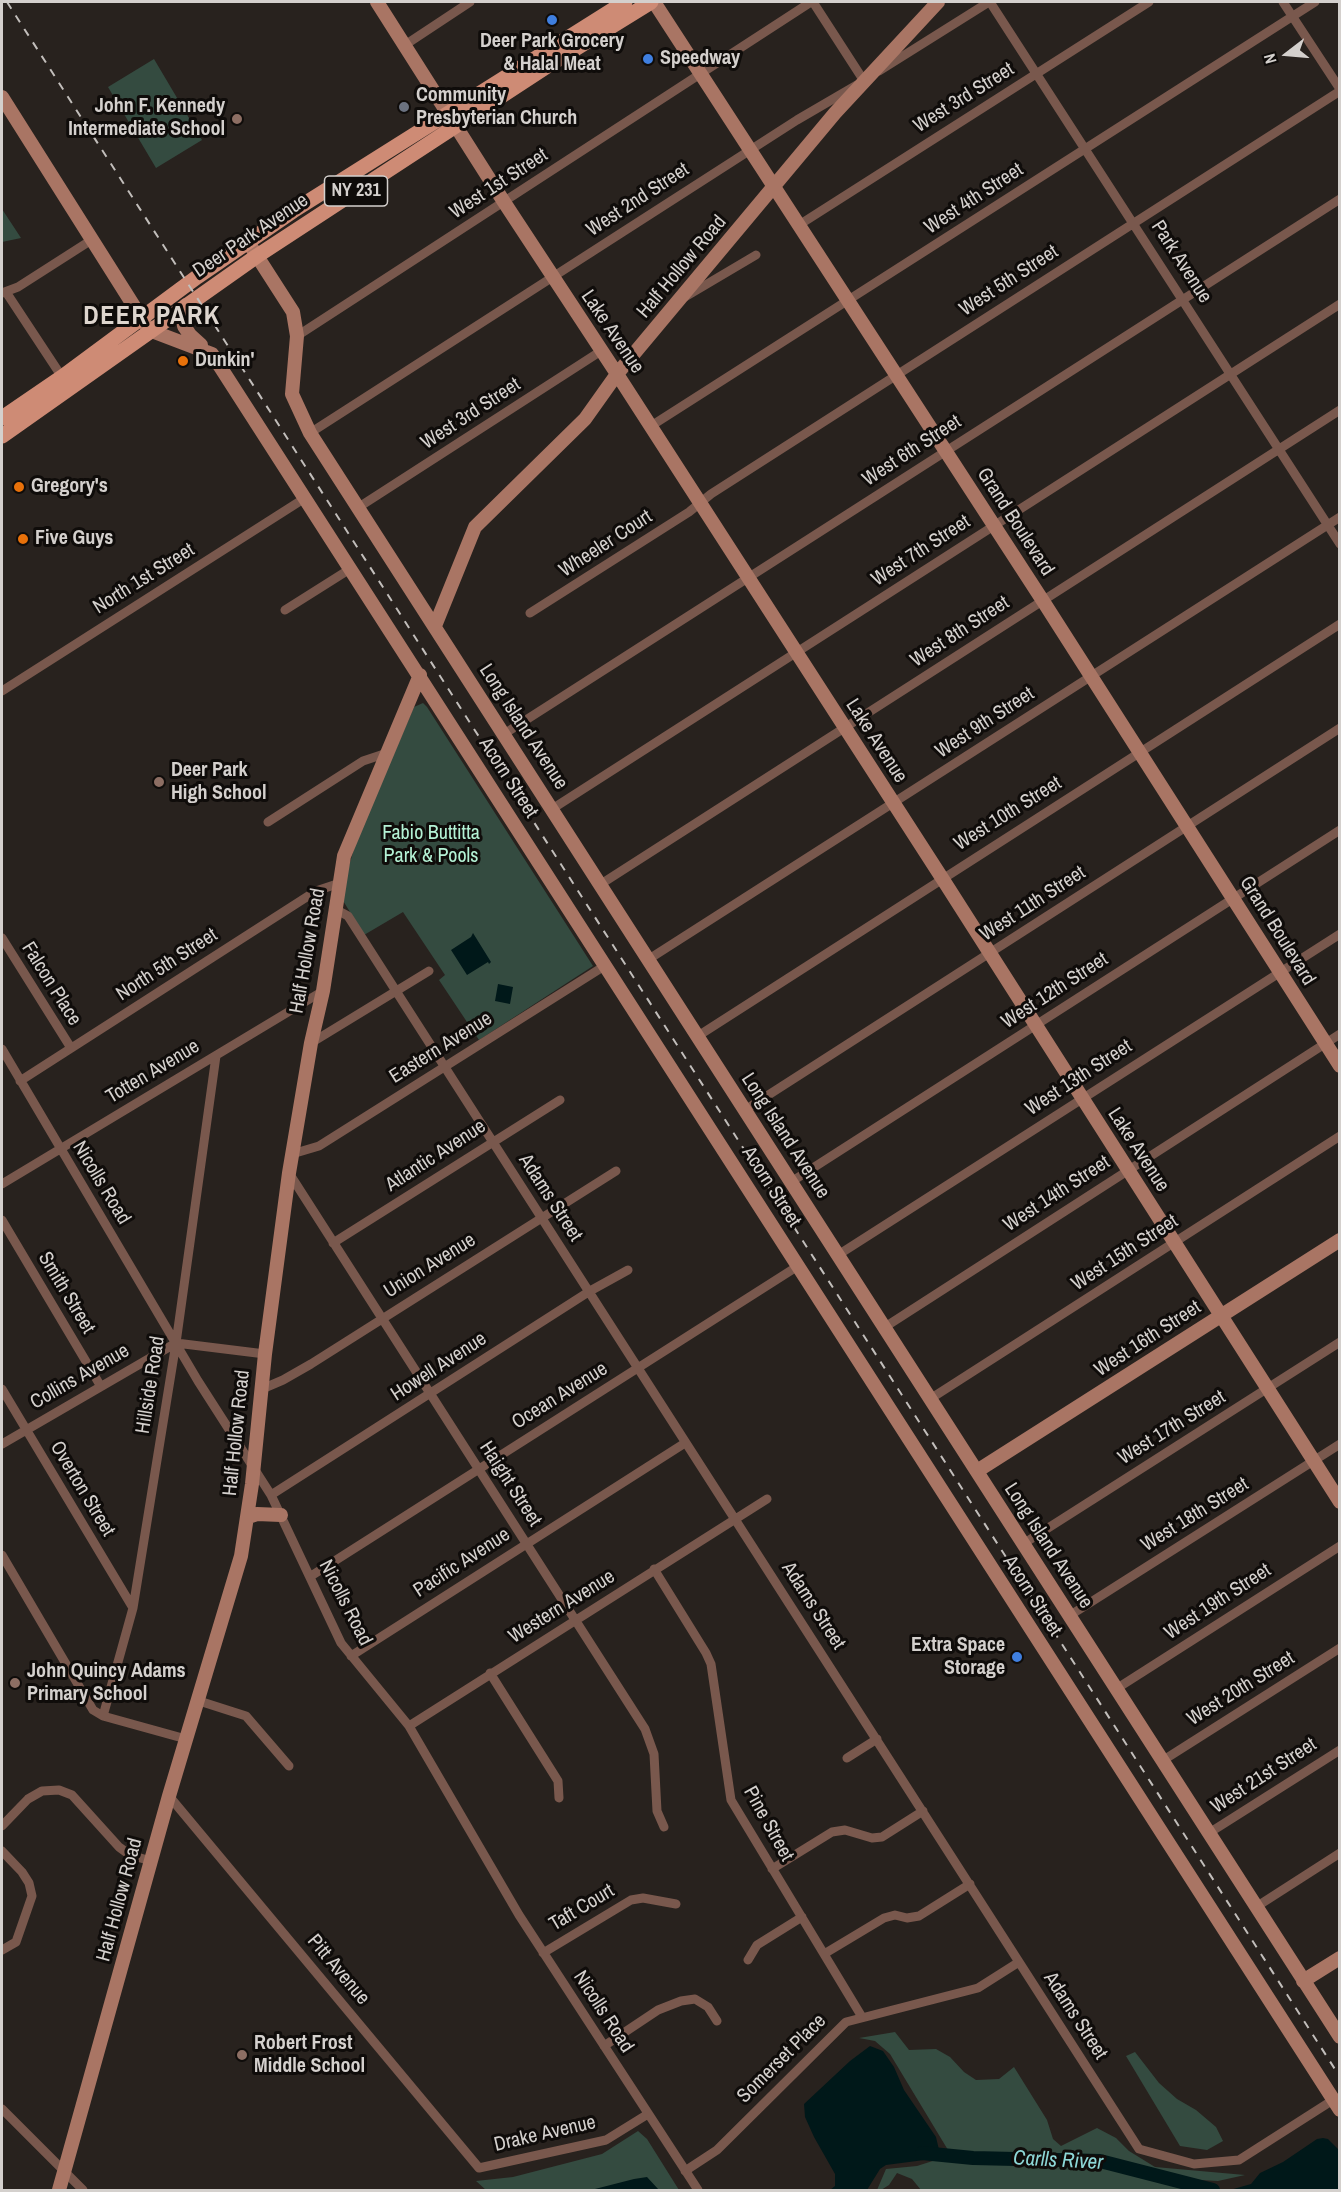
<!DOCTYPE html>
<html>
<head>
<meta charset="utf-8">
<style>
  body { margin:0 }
  #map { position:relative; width:1341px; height:2192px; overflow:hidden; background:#28221e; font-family:"Archivo Narrow",sans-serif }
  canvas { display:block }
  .frame { position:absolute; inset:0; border:3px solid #d4d0cd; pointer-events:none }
  .north { position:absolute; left:1257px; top:24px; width:60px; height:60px; -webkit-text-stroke:4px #0f0c0a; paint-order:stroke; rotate:254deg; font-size:16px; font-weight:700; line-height:24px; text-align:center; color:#d4d0cd }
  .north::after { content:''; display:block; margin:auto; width:21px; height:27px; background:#d4d0cd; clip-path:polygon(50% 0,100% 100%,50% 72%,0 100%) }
</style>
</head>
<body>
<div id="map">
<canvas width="1341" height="2192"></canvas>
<div class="frame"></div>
<div class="north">N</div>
</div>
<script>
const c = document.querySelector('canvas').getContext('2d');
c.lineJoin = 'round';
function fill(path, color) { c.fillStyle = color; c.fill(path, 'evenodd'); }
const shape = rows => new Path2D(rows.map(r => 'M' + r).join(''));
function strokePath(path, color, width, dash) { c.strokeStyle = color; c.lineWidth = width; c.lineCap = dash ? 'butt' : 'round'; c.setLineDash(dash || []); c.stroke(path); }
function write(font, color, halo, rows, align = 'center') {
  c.font = font + ' "Archivo Narrow",sans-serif'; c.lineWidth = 6; c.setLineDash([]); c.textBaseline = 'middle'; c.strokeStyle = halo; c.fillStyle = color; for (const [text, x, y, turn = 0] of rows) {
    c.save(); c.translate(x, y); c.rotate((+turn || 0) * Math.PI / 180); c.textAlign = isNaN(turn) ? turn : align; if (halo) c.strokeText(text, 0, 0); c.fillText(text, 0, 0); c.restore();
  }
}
fill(shape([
  [154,59,202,140,156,168,108,87],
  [2,209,21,238,2,242],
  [423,703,427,707,593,966,479,1040,439,980,445,975,403,912,364,935,342,899,348,869,357,839,414,707],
  [895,2032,909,2050,936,2049,950,2057,964,2072,976,2080,999,2079,1014,2067,1047,2120,1053,2139,1061,2146,1097,2128,1116,2138,1129,2151,1155,2167,1245,2175,1218,2181,1200,2180,1202,2190,921,2190,912,2179,897,2173,889,2185,881,2190,877,2190,886,2169,917,2166,942,2158,950,2159,948,2150,890,2054,875,2041,859,2038],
  [1135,2052,1159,2083,1177,2099,1196,2110,1216,2127,1223,2141,1207,2150,1180,2146,1126,2056],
  [638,2131,647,2139,679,2190,486,2190,476,2181,513,2177,602,2154]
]), '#344b40');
fill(shape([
  [473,933,491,962,489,964,488,962,467,975,451,950,471,937],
  [498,984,513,987,510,1004,495,1001],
  [870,2046,883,2051,894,2067,904,2090,936,2137,940,2154,932,2159,886,2165,880,2169,867,2190,830,2190,835,2186,835,2174,814,2137,805,2117,804,2104,850,2061],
  [1323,2138,1328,2139,1339,2150,1339,2190,1230,2190,1251,2184,1260,2173,1283,2162,1317,2139],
  [647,2177,659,2190,591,2190,634,2179]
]), '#001819');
strokePath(shape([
  [922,2153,973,2158,1100,2161,1213,2190]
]), '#001819', 14);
strokePath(shape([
  [813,2,864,81],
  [990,2,1340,544],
  [1283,2,1340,89],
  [405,45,470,2],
  [879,71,989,2],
  [799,225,1149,2],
  [6,292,62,377],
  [2,293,18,287,93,239],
  [685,297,756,255],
  [297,336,811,2],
  [651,426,1315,2],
  [310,433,797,120,857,85],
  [359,507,601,351],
  [285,610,350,569],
  [530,613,689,512,711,494,1340,91],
  [2,691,305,498],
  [504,734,1340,199],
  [552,809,1340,304],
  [268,822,363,761,387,753],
  [601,884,1340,410],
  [335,909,348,916,396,991,1139,2149,1194,2164,1239,2160,1333,2100],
  [2,938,71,1048],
  [649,959,1340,517],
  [698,1036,1340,624],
  [311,1043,429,971],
  [2,1049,198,1381,271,1495,341,1643,409,1726,519,1915,698,2190],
  [20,1081,316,891,340,883],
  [745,1110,1340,728],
  [292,1154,319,1146,606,965],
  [289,1173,645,1729,654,1754,657,1811,664,1827],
  [791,1182,1340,830],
  [2,1184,323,991],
  [2,1220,100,1385],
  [333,1243,560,1100],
  [838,1255,1340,934],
  [885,1327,1340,1034],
  [2,1389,133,1608],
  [262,1389,283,1380,311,1364,616,1171],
  [930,1399,1340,1136],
  [2,1444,176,1343,265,1354],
  [271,1495,590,1291,628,1270],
  [1023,1544,1340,1342],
  [2,1555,93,1710,103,1716,186,1739],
  [654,1569,706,1653,711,1664,731,1800,862,2017],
  [311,1576,798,1266],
  [1069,1616,1340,1444],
  [351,1656,685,1443],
  [490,1673,558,1781,559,1798],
  [1116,1689,1340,1546],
  [196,1700,246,1716,289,1766],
  [103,1716,133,1608,176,1343,216,1056],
  [409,1726,767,1499],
  [847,1758,877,1739],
  [1162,1761,1340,1648],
  [169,1796,479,2168,606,2140,648,2114],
  [2,1826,28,1799,42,1791,59,1790,72,1795,119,1847,130,1855,151,1861],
  [1209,1833,1340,1750],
  [2,1851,22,1872,29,1883,32,1896,16,1942,2,1950],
  [772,1869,832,1832,845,1830,872,1838,882,1837,923,1811],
  [1256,1907,1340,1853],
  [543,1953,631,1900,643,1898,676,1904],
  [824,1954,884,1918,895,1915,907,1918,919,1916,970,1884],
  [748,1960,757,1945,802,1917],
  [604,2046,658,2010,681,2001,695,1999,708,2007,717,2021],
  [2,2109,83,2190],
  [685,2171,717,2150,846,2022,978,1988,1019,1962]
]), '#79584d', 9);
strokePath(shape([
  [377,2,504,202,617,374,942,878,1340,1502],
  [654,2,1043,601,1340,1066],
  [2,97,149,330,212,354,1340,2110],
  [248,242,293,312,297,336,292,394,310,433,1340,2037],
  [186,305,183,318,184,326,190,335,201,345],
  [435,626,475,527,585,419,617,374,835,113,938,2],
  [977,1471,1340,1240],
  [248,1517,257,1514,281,1515],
  [1303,1981,1340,1958],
  [59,2190,169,1796,241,1556,252,1484,265,1354,289,1173,311,1043,323,991,344,856,420,675]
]), '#a97564', 14);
strokePath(shape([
  [2,418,62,377,197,277,293,211,625,2],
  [2,436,257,256,549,65,651,2]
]), '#ce8b75', 15);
strokePath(shape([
  [7,2,1340,2077]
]), '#c2bebb', 2, [8, 8]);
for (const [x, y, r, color] of [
  [552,20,6,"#3f7fe0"],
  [648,59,6,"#3f7fe0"],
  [404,107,6,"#6b7280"],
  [237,119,6,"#8d6e63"],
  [183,361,6,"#e8710a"],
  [19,487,6,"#e8710a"],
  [23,539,6,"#e8710a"],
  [159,782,6,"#8d6e63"],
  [1017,1657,6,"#3f7fe0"],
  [15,1683,6,"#8d6e63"],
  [242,2055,6,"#8d6e63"]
]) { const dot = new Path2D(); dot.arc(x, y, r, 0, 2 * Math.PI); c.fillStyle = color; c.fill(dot); strokePath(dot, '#0f0c0a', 2); }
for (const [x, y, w] of [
  [356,191,63]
]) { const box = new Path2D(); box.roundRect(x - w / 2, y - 15, w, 30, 4.5); c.fillStyle = '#0f0c0a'; c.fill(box); strokePath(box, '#d4d0cd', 1.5); }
write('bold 18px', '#d4d0cd', null, [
  ["NY 231",356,191]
]);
write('bold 20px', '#d4d0cd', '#0f0c0a', [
  ["Deer Park Grocery",552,42,"center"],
  ["& Halal Meat",552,65,"center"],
  ["Speedway",660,59],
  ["Community",416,96],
  ["Presbyterian Church",416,119],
  ["John F. Kennedy",225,107,"right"],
  ["Intermediate School",225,130,"right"],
  ["Dunkin'",195,361],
  ["Gregory's",31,487],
  ["Five Guys",35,539],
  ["Deer Park",171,771],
  ["High School",171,794],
  ["Extra Space",1005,1646,"right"],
  ["Storage",1005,1669,"right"],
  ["John Quincy Adams",27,1672],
  ["Primary School",27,1695],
  ["Robert Frost",254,2044],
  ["Middle School",254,2067]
], 'left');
write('20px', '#d4d0cd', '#0f0c0a', [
  ["West 3rd Street",964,98,-32],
  ["West 1st Street",499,184,-33],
  ["West 4th Street",974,199,-33],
  ["West 2nd Street",638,200,-33],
  ["Deer Park Avenue",251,236,-34],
  ["Park Avenue",1181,262,57],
  ["Half Hollow Road",682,267,-50],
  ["West 5th Street",1009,281,-33],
  ["Lake Avenue",612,332,56],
  ["West 3rd Street",471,414,-33],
  ["West 6th Street",912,451,-33],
  ["Grand Boulevard",1015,522,57],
  ["Wheeler Court",606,544,-33],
  ["West 7th Street",921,551,-33],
  ["North 1st Street",144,579,-32],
  ["West 8th Street",960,632,-33],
  ["West 9th Street",985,723,-33],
  ["Long Island Avenue",523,727,57],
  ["Lake Avenue",876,741,57],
  ["Acorn Street",508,778,57],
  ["West 10th Street",1008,814,-32],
  ["West 11th Street",1033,904,-33],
  ["Grand Boulevard",1277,931,58],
  ["Half Hollow Road",308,951,-80],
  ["North 5th Street",167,965,-33],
  ["Falcon Place",51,984,58],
  ["West 12th Street",1055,991,-33],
  ["Eastern Avenue",441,1048,-32],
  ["Totten Avenue",153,1072,-31],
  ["West 13th Street",1079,1078,-33],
  ["Long Island Avenue",785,1136,57],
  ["Lake Avenue",1138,1150,57],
  ["Atlantic Avenue",436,1156,-33],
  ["Nicolls Road",101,1183,59],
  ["Acorn Street",771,1187,57],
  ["West 14th Street",1057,1194,-33],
  ["Adams Street",550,1198,57],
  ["West 15th Street",1125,1253,-33],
  ["Union Avenue",430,1266,-32],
  ["Smith Street",66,1293,59],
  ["West 16th Street",1148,1339,-33],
  ["Howell Avenue",439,1367,-33],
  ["Collins Avenue",80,1377,-30],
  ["Hillside Road",151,1385,-81],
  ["Ocean Avenue",560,1396,-32],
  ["West 17th Street",1172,1428,-32],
  ["Half Hollow Road",237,1433,-84],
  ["Haight Street",510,1484,57],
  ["Overton Street",82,1489,59],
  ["West 18th Street",1195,1515,-32],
  ["Long Island Avenue",1048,1546,57],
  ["Pacific Avenue",462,1563,-33],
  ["Acorn Street",1032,1596,57],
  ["West 19th Street",1218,1602,-33],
  ["Nicolls Road",345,1603,63],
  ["Adams Street",813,1606,57],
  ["Western Avenue",562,1607,-32],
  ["West 20th Street",1241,1689,-32],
  ["West 21st Street",1264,1776,-33],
  ["Pine Street",768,1824,61],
  ["Half Hollow Road",120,1900,-75],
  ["Taft Court",582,1908,-31],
  ["Pitt Avenue",338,1970,50],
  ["Nicolls Road",603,2012,57],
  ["Adams Street",1075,2016,57],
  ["Somerset Place",782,2059,-45],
  ["Drake Avenue",545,2134,-13]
]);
write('20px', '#b4f2d5', '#0f0c0a', [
  ["Fabio Buttitta",431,834],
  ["Park & Pools",431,857]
]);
write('italic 21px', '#8dd7d7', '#0f0c0a', [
  ["Carlls River",1058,2161,3]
]);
c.letterSpacing = '1.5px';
write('bold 26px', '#ddd5ce', '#0f0c0a', [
  ["DEER PARK",152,317]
]);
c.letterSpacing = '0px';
</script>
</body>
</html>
